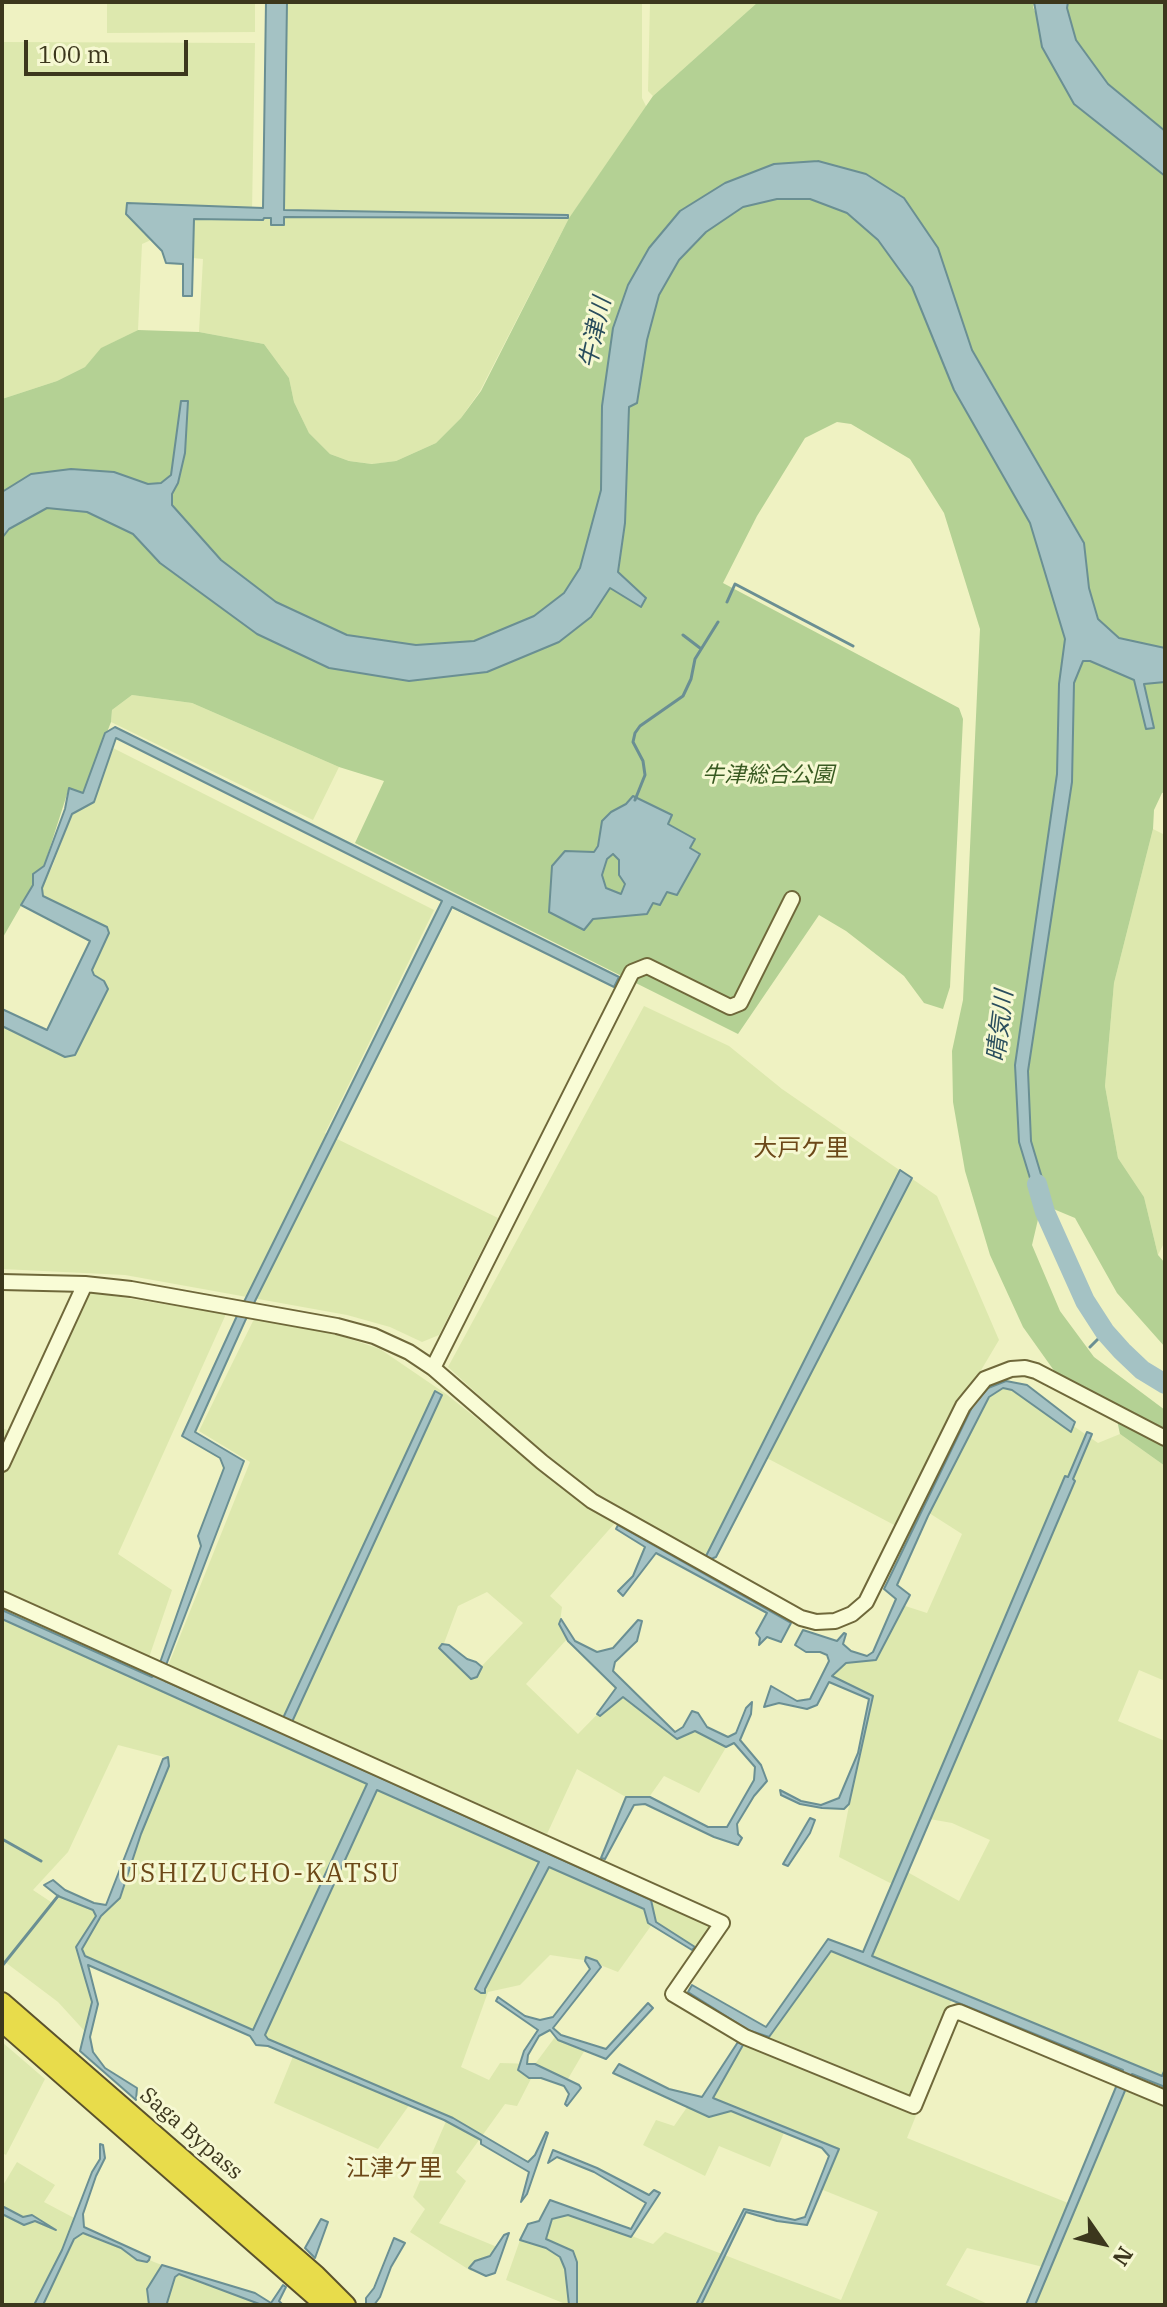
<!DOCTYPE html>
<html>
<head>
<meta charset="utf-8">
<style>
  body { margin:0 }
  #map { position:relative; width:1167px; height:2307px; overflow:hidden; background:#eff2c2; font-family:"IBM Plex Serif",serif }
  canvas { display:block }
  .frame { position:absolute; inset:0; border:4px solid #3c371d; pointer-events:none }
  .north { position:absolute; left:1063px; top:2203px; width:80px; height:80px; -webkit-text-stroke:6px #f6f8d2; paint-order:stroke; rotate:124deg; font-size:22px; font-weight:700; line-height:32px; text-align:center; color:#3c371d }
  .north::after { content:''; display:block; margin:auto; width:28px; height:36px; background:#3c371d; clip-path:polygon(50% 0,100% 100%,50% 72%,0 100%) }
  .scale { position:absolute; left:24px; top:40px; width:164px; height:36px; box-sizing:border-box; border:4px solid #3c371d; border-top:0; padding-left:10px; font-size:24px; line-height:28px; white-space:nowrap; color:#3c371d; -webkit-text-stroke:6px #f6f8d2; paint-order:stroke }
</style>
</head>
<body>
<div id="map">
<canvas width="1167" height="2307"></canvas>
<div class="frame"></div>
<div class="north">N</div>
<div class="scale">100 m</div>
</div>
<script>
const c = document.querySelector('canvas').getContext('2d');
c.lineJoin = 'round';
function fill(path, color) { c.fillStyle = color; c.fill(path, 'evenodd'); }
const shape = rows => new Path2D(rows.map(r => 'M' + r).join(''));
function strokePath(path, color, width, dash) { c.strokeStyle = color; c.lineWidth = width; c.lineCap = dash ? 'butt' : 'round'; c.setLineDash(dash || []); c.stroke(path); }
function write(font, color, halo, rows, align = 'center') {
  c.font = font + ' "IBM Plex Serif","Noto Sans JP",serif'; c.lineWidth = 6; c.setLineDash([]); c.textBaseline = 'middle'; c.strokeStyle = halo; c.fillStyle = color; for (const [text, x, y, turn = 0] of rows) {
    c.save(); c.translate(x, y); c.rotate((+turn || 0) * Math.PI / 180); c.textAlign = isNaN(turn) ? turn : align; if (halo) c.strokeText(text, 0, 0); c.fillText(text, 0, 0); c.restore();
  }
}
fill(shape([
  [107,2,255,2,255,32,107,33],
  [283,2,642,2,642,98,647,108,569,218,480,391,461,418,436,443,396,461,373,464,349,461,330,454,309,433,294,402,289,378,264,344,199,332,203,259,193,258,194,219,281,216],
  [650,2,758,2,653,96,648,91],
  [2,42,255,43,252,211,130,208,151,240,142,244,138,330,102,348,85,367,57,381,2,399],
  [132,695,192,703,339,767,313,820,111,722,112,710],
  [113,748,434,910,325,1133,498,1218,439,1335,422,1342,390,1327,347,1315,125,1275,2,1269,2,1026,65,1057,94,975,92,970,109,933,107,928,43,896,42,888,53,865,72,814,94,802],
  [1153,829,1165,835,1165,1241,1158,1255,1144,1197,1118,1158,1105,1086,1114,983],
  [644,1006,729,1046,782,1089,937,1196,999,1340,977,1377,963,1393,898,1527,763,1456,711,1559,623,1514,550,1596,562,1607,560,1622,568,1638,526,1684,578,1734,621,1690,676,1736,693,1723,728,1744,699,1793,664,1776,647,1800,631,1800,577,1769,547,1834,168,1666,250,1462,199,1431,254,1319,335,1334,380,1349,446,1394,558,1483,561,1471,448,1367],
  [487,1592,523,1623,477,1671,443,1646,458,1606],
  [88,1292,226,1314,118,1554,172,1590,143,1675,645,1902,654,1899,713,1926,695,1950,653,1923,618,1972,590,1961,550,1955,520,1985,488,1992,461,2067,489,2080,500,2063,535,2064,555,2037,586,2048,565,2084,534,2073,517,2106,505,2104,456,2172,466,2181,439,2223,502,2249,489,2267,471,2271,410,2232,425,2209,413,2197,447,2119,410,2104,378,2149,274,2103,294,2054,86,1961,98,2004,90,2037,58,2002,5,1962,2,1966,2,1428,23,1436],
  [118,1745,168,1758,106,1910,63,1893,54,1904,33,1890,68,1852],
  [1002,1384,1020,1389,1098,1443,1120,1434,1165,1466,1165,1681,1139,1670,1118,1721,1165,1741,1165,2085,953,1997,910,2100,768,2042,768,2032,827,1944,865,1959,894,1885,839,1857,870,1698,825,1677,849,1658,874,1656,899,1604,927,1613,962,1534,926,1511,988,1390],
  [924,1818,952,1823,990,1840,959,1901,902,1869],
  [2,2042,45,2079,6,2155,2,2153],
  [740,2044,917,2113,907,2138,1073,2205,1122,2085,1165,2103,1165,2305,1031,2305,1047,2268,967,2248,946,2285,990,2305,568,2305,506,2280,520,2240,538,2230,553,2206,653,2244,665,2232,841,2300,878,2212,818,2188,833,2151,785,2130,770,2167,719,2146,705,2176,643,2145,656,2120,674,2126,692,2100,703,2105],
  [17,2162,55,2185,44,2202,76,2219,78,2227,154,2262,266,2305,2,2305,2,2187]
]), '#dde8ae');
fill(shape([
  [758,2,1034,2,1033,7,1074,104,1165,176,1165,648,1119,638,1098,619,1089,588,1084,542,972,349,938,248,904,198,725,183,613,328,602,406,601,490,580,568,564,593,534,616,474,641,416,645,347,635,276,602,221,560,171,505,172,494,178,483,177,447,171,476,161,484,148,484,114,472,31,474,2,492,2,399,57,381,85,367,101,348,138,330,199,332,264,344,289,378,294,402,309,433,330,454,349,461,372,464,396,461,436,443,461,418,481,391,569,218,653,96],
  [1068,2,1165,2,1165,131,1108,84,1076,40,1067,8],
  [777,199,810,199,847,213,878,240,912,287,954,390,1030,523,1065,639,1059,684,1057,774,1015,1065,1019,1142,1040,1211,1032,1245,1060,1311,1094,1357,1165,1410,1165,1466,1120,1434,1114,1406,1055,1372,1023,1327,990,1255,965,1171,953,1102,952,1051,963,1000,980,629,944,513,910,459,851,424,837,422,805,438,757,516,723,583,959,708,963,719,950,987,943,1009,924,1003,904,976,846,931,819,915,738,1034,355,843,384,781,339,767,192,703,132,695,112,710,111,722,83,794,69,788,44,866,33,874,33,885,2,939,2,538,9,529,47,508,87,512,133,534,160,563,257,634,409,681,487,672,559,642,591,617,610,588,625,595,646,599,617,572,625,523,629,406,659,295,679,260,706,232,743,207],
  [1083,661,1090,661,1135,680,1147,729,1154,727,1144,683,1165,682,1165,792,1162,793,1154,810,1153,829,1114,983,1105,1086,1118,1158,1144,1197,1158,1255,1165,1263,1165,1347,1117,1293,1075,1218,1051,1208,1031,1141,1028,1071,1072,782,1074,683]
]), '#b4d194');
const water = shape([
  [266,2,287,2,284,210,568,215,568,218,284,217,284,225,271,225,271,218,264,218,263,220,194,219,192,296,183,296,183,264,166,263,162,251,126,214,127,203,263,208,266,2],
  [1034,2,1068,2,1067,8,1076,40,1108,84,1165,131,1165,176,1074,104,1042,47,1034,2],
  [818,161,866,174,904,198,938,248,972,350,1084,543,1089,588,1098,619,1119,638,1165,648,1165,682,1144,684,1154,728,1146,729,1134,680,1090,661,1083,661,1074,683,1072,782,1028,1071,1031,1141,1051,1208,1040,1211,1019,1142,1015,1065,1057,774,1059,684,1065,639,1030,523,954,390,912,287,878,240,847,213,810,199,777,199,743,207,706,232,679,260,659,295,647,340,637,403,629,407,625,523,618,572,646,598,641,607,610,588,591,617,559,642,487,672,409,681,329,668,257,634,160,563,133,534,87,512,47,508,9,529,2,538,2,492,31,474,71,469,114,472,148,484,161,483,171,475,181,401,188,401,185,453,178,483,172,494,172,505,221,560,276,602,347,635,416,645,474,641,534,616,564,593,580,568,601,490,602,406,613,328,628,285,649,248,680,211,725,183,774,164,818,161],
  [115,727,619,977,614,987,452,907,245,1321,195,1432,244,1461,163,1673,165,1681,277,1731,435,1391,442,1395,286,1735,651,1900,656,1922,695,1947,692,1950,648,1923,644,1909,549,1867,485,1989,485,1993,481,1993,475,1989,539,1862,377,1790,265,2035,268,2039,453,2118,528,2162,535,2155,546,2132,548,2133,527,2194,521,2202,529,2172,481,2144,481,2140,444,2120,268,2046,256,2045,250,2036,88,1965,98,2004,90,2037,93,2052,105,2068,137,2088,136,2100,80,2051,92,2002,76,1947,96,1916,93,1910,58,1896,44,1885,53,1880,65,1890,94,1903,106,1905,163,1759,168,1757,169,1766,141,1834,120,1898,101,1916,82,1949,85,1956,253,2030,367,1784,2,1619,2,1610,152,1677,156,1674,201,1546,198,1536,224,1468,220,1458,182,1436,236,1318,442,901,116,738,94,802,72,814,42,888,43,896,107,927,109,933,92,970,94,975,104,981,108,989,75,1055,65,1057,2,1026,2,1009,47,1030,90,941,21,905,33,885,33,874,44,866,65,809,69,788,83,793,105,733,115,727],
  [633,796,672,815,668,824,695,839,690,848,700,854,677,895,667,892,660,905,653,903,647,914,593,919,584,930,549,912,552,866,565,851,594,852,598,846,602,821,611,812,626,804,633,796],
  [613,854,619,860,619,875,625,884,621,894,606,888,602,875,607,859,613,854],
  [900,1170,912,1178,716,1557,711,1559,706,1556,900,1170],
  [1006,1381,1027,1385,1075,1422,1071,1432,1012,1390,1003,1388,989,1397,928,1516,897,1585,910,1595,876,1660,846,1663,832,1676,873,1696,849,1804,844,1809,822,1808,800,1804,781,1795,780,1790,801,1801,821,1805,839,1798,858,1753,869,1699,829,1682,817,1705,807,1709,779,1703,764,1707,771,1686,797,1701,810,1699,829,1661,827,1655,820,1652,806,1652,795,1645,803,1630,837,1641,844,1633,846,1634,843,1644,851,1651,867,1656,873,1652,896,1599,884,1589,973,1405,988,1388,1006,1381],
  [1087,1432,1092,1434,1073,1479,1075,1481,872,1956,1162,2076,1165,2069,1165,2087,1132,2074,1035,2305,1026,2305,1123,2070,831,1951,769,2037,748,2030,688,1992,692,1985,766,2027,828,1939,863,1952,1065,1476,1068,1477,1087,1432],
  [618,1525,791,1623,781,1642,767,1637,759,1645,760,1638,756,1633,767,1613,656,1553,623,1596,618,1591,633,1576,645,1547,616,1529,618,1525],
  [561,1619,575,1641,597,1652,613,1648,638,1620,642,1621,637,1641,615,1662,613,1671,675,1732,683,1727,692,1711,698,1713,707,1727,728,1737,736,1733,746,1708,752,1702,751,1714,740,1740,761,1765,767,1781,754,1796,737,1824,738,1834,742,1838,738,1845,714,1837,645,1804,634,1805,605,1859,601,1858,626,1797,650,1797,708,1827,727,1827,754,1780,755,1767,734,1743,726,1747,695,1731,677,1739,623,1697,600,1716,597,1714,616,1688,568,1641,559,1624,561,1619],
  [442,1644,449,1645,467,1659,476,1662,482,1667,477,1677,471,1679,439,1648,442,1644],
  [810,1818,815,1820,810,1833,788,1866,783,1864,810,1818],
  [586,1957,597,1961,601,1967,553,2028,561,2035,606,2049,648,2003,653,2008,606,2059,558,2040,550,2030,539,2036,528,2055,527,2064,535,2064,579,2085,581,2088,567,2106,565,2104,569,2094,564,2086,541,2078,529,2078,518,2070,524,2051,538,2030,496,2001,498,1997,525,2016,540,2020,553,2017,590,1969,585,1961,586,1957],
  [738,2042,743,2045,713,2098,839,2149,807,2225,777,2221,746,2212,701,2305,696,2305,744,2209,795,2220,805,2217,829,2156,822,2148,731,2111,709,2117,613,2073,619,2064,669,2089,702,2097,738,2042],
  [100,2144,103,2145,105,2158,96,2176,83,2214,84,2227,150,2257,149,2260,147,2262,137,2260,121,2248,83,2233,74,2239,43,2305,34,2305,62,2250,92,2172,100,2159,100,2144],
  [553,2150,597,2168,649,2195,654,2190,660,2193,631,2237,568,2215,552,2219,546,2239,573,2251,577,2262,577,2305,569,2305,565,2269,560,2257,546,2248,520,2240,528,2224,539,2221,550,2200,631,2229,646,2203,594,2172,557,2157,548,2163,553,2150],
  [2,2206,23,2217,32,2215,56,2230,35,2221,24,2225,2,2214,2,2206],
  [321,2219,328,2222,315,2258,305,2248,321,2219],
  [509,2233,495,2273,486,2276,469,2268,475,2261,490,2256,504,2235,509,2233],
  [394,2238,405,2243,391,2267,380,2297,374,2305,366,2305,366,2298,374,2288,394,2238],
  [162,2265,255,2293,271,2303,283,2285,286,2287,279,2301,283,2305,262,2305,179,2274,175,2277,167,2303,169,2305,149,2305,147,2289,162,2265]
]);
fill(water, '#a4c2c4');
strokePath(water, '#6a8f93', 2);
strokePath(shape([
  [727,602,735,584,853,646],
  [683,635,700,648],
  [635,800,645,775,643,761,633,742,635,733,640,726,683,696,691,679,695,659,718,622],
  [1090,1347,1105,1332],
  [2,1839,41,1861],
  [2,1966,58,1896]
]), '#6a8f93', 3);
strokePath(shape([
  [1037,1184,1045,1212,1085,1301,1105,1332,1122,1351,1142,1370,1165,1384]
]), '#a4c2c4', 20);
const secondary = shape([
  [2,1282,85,1284,131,1289,337,1326,374,1336,409,1352,433,1368,542,1462,592,1501,801,1618,816,1622,835,1621,852,1614,866,1602,963,1406,985,1379,1011,1369,1025,1368,1036,1371,1165,1438],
  [433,1368,632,972,647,966,730,1007,740,1003,792,899],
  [2,1464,85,1284],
  [2,1599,722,1923,673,1994,745,2037,914,2106,952,2014,959,2012,1165,2098]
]);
const highway = shape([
  [2,2002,316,2275,346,2305],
  [2,2022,325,2305]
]);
strokePath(secondary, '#6f683a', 18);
strokePath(highway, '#5b522c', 22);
strokePath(secondary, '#f9fcd6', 14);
strokePath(highway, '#e8dc4b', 18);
write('italic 22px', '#385a21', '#f6f8d2', [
  ["牛津総合公園",768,776]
]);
write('22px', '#3c371d', '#f6f8d2', [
  ["Saga Bypass",191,2134,41]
]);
write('italic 24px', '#2a4e5d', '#f6f8d2', [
  ["牛津川",596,333,-78],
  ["晴気川",1001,1026,-83]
]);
write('24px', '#6c4818', '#f6f8d2', [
  ["大戸ケ里",801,1149],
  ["江津ケ里",394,2169]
]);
c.letterSpacing = '2px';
write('26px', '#6c4818', '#f6f8d2', [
  ["USHIZUCHO-KATSU",260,1874]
]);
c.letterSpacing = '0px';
</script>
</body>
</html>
